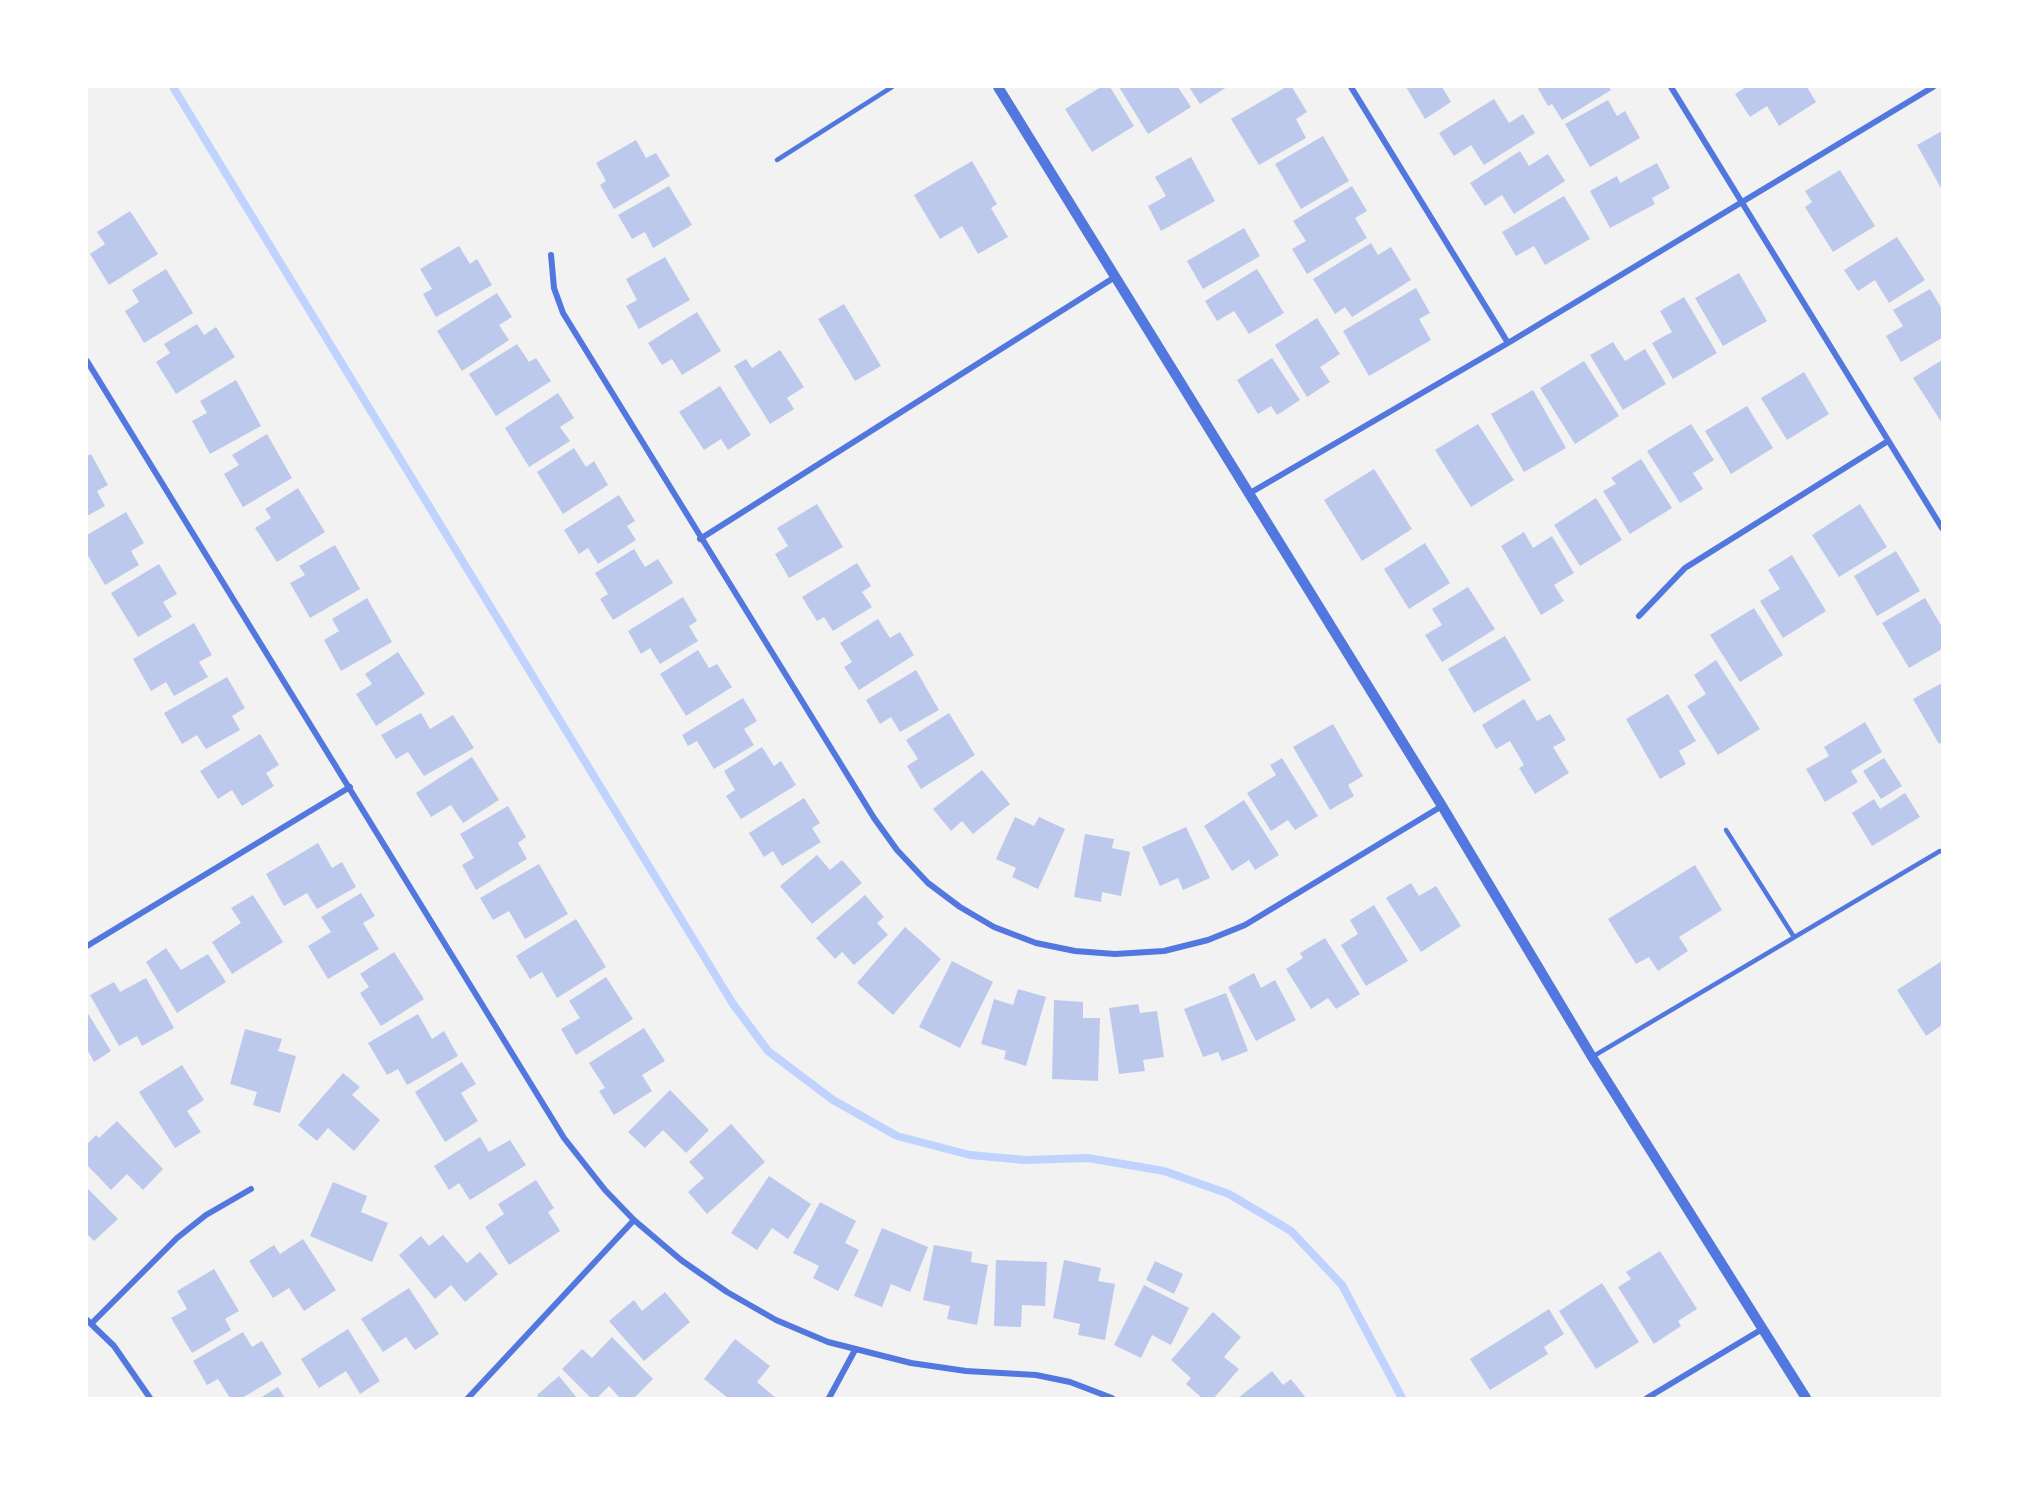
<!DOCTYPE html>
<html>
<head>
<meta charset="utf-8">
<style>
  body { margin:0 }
  #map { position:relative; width:2029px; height:1485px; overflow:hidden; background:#f2f2f2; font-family:Jost,sans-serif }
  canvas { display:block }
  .frame { position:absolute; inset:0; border:88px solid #fff; pointer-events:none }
</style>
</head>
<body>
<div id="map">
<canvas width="2029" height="1485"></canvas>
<div class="frame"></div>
</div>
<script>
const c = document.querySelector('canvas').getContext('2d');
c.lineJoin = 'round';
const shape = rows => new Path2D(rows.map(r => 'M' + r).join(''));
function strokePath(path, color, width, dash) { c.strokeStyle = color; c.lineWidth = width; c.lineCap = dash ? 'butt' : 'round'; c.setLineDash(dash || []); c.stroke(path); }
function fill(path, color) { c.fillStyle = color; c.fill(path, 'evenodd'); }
strokePath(shape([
  [173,87,733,1004,768,1051,833,1100,897,1136,970,1155,1025,1160,1088,1158,1164,1171,1229,1194,1291,1231,1342,1285,1402,1398]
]), '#bfd3fe', 8);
fill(shape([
  [1101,87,1110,87,1134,126,1092,152,1065,109],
  [1119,87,1178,87,1191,107,1148,134],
  [1189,87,1227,87,1200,104],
  [1286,87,1292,87,1307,112,1296,119,1306,138,1259,165,1231,119],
  [1406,87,1442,87,1451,102,1425,119],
  [1537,87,1609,87,1611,90,1562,120,1552,104,1548,106],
  [1746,87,1807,87,1816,102,1779,126,1767,106,1750,117,1735,94],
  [1494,99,1509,123,1523,114,1535,133,1484,165,1471,145,1454,156,1439,133],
  [1608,100,1617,116,1625,111,1640,138,1590,167,1565,124],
  [1942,131,1942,190,1917,145],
  [1323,136,1349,181,1301,209,1275,164],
  [636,140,646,158,656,153,670,176,614,209,600,185,606,181,596,163],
  [1520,151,1529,166,1548,154,1565,181,1514,214,1502,195,1485,206,1470,183],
  [1191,157,1215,201,1161,231,1148,206,1166,196,1155,177],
  [972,161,997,204,991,208,1008,237,978,254,962,226,940,239,914,195],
  [1657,163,1670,188,1652,198,1655,204,1610,228,1590,191,1617,176,1620,183],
  [1840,170,1875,226,1833,252,1805,207,1812,202,1805,191],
  [669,186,692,225,653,248,645,232,632,239,618,215],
  [1352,186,1367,211,1355,218,1367,238,1307,274,1292,249,1306,241,1293,221],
  [1564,196,1590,239,1545,265,1534,246,1516,256,1502,232],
  [130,211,158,254,109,285,90,254,105,244,97,232],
  [1244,228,1260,256,1203,289,1187,261],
  [1897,237,1925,280,1889,303,1875,280,1858,291,1844,270],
  [1371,243,1378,255,1391,247,1411,280,1352,317,1345,307,1335,314,1313,279],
  [459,246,470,264,477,259,492,285,436,317,423,294,432,289,420,269],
  [665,257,690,300,639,329,626,306,637,300,626,279],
  [166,269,193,313,144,343,125,311,139,302,132,290],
  [1257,269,1284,313,1249,334,1234,311,1217,321,1205,301],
  [1739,273,1767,321,1723,346,1695,298],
  [1416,288,1430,313,1419,319,1431,340,1369,376,1343,331],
  [1930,289,1942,309,1942,338,1901,362,1886,336,1903,326,1893,310],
  [497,293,512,317,499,325,509,340,462,371,437,331],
  [1684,297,1717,353,1673,379,1652,343,1672,332,1660,311],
  [844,304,881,366,855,381,818,319],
  [697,312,721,351,682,375,672,359,662,365,648,343],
  [1317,318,1340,354,1320,367,1330,382,1307,397,1275,345],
  [197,324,204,335,216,327,235,357,176,394,156,362,170,353,164,344],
  [1613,342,1625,361,1645,349,1666,384,1623,410,1590,355],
  [517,344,529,362,536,358,551,381,496,416,469,374],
  [780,350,804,387,787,398,794,409,770,424,734,366,746,359,752,368],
  [1272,358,1300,400,1277,415,1271,406,1258,414,1237,380],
  [1942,360,1942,423,1913,378],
  [1584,361,1619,416,1575,444,1540,388],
  [1804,372,1829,414,1787,440,1761,398],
  [236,380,261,426,210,454,192,421,207,413,200,401],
  [720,386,751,435,728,450,721,439,704,450,679,412],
  [1533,390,1566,448,1524,472,1491,414],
  [558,393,574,418,560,427,570,441,529,467,505,428],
  [1747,406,1773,448,1731,474,1705,431],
  [1478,424,1514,480,1471,507,1435,450],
  [1691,424,1714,460,1693,473,1703,489,1680,503,1647,451],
  [267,434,292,478,243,507,224,474,239,465,232,455],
  [574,448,586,467,594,461,608,485,563,514,537,472],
  [91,454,108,485,97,491,105,506,87,516,87,456],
  [1641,459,1672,508,1630,534,1603,491,1616,484,1611,478],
  [1374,469,1412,529,1362,561,1324,500],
  [298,488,325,532,277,562,255,528,271,518,265,509],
  [619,495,635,521,627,526,636,540,598,564,588,548,579,554,564,530],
  [1596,498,1622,540,1580,566,1554,525],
  [817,504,843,547,789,578,775,554,788,546,777,528],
  [1860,504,1887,547,1839,577,1812,535],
  [126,512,144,543,131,551,139,565,105,585,87,554,87,535],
  [1524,532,1533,548,1552,536,1574,573,1554,585,1564,601,1541,615,1501,546],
  [1425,543,1450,583,1409,609,1384,569],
  [335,545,360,589,310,618,290,583,305,575,299,566],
  [634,549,645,567,658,559,673,583,613,620,600,599,608,594,595,573],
  [1896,551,1920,591,1877,616,1854,576],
  [1792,555,1826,611,1783,638,1760,601,1780,589,1768,570],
  [857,563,871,586,862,592,872,607,833,631,824,617,817,621,802,597],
  [159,564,177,594,163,602,172,617,138,637,111,593],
  [1468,587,1495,629,1442,662,1425,635,1442,625,1432,609],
  [683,597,697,621,689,626,698,641,660,664,650,648,641,654,628,631],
  [367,598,392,642,341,671,324,640,339,631,332,619],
  [1925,598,1942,627,1942,649,1909,668,1882,623],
  [1754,608,1783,655,1740,682,1710,635],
  [878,619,890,638,900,632,914,655,859,690,844,667,852,662,840,643],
  [194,623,212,655,199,662,208,677,174,696,166,682,151,691,133,659],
  [1505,636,1531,680,1474,713,1448,669],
  [698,650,709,668,717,664,732,687,686,716,660,674],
  [398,652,425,694,376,726,356,694,372,684,365,674],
  [1716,660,1760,729,1718,755,1687,706,1706,694,1694,675],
  [916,670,939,710,900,732,891,717,880,724,866,700],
  [227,677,245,708,232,716,240,730,206,749,197,735,182,744,164,713],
  [1942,683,1942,742,1939,744,1913,699],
  [1668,694,1696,741,1679,751,1686,764,1660,779,1626,719],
  [743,698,757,721,744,729,754,745,714,769,697,741,688,746,682,735],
  [1524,699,1537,721,1550,714,1566,740,1553,747,1569,773,1535,794,1519,768,1524,765,1510,741,1496,749,1482,725],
  [421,713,430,729,453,715,474,748,424,776,408,752,396,759,381,735],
  [949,713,975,755,921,789,907,766,918,759,906,740],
  [1865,722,1882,752,1851,771,1858,782,1825,802,1806,769,1829,756,1824,747],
  [1333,724,1363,776,1348,785,1354,796,1330,810,1293,747],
  [260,734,279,765,266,773,274,786,242,806,232,790,218,799,200,771],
  [762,747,774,766,781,761,796,785,741,819,726,796,735,790,724,771],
  [472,757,499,800,463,823,451,805,431,817,416,793],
  [1282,758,1318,816,1295,830,1288,820,1271,831,1247,793,1276,775,1270,765],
  [1884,758,1902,786,1881,799,1863,771],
  [982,770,1010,804,973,834,962,821,951,831,933,809],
  [1905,793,1920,817,1872,846,1852,813,1874,799,1880,809],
  [804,798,820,823,812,828,821,842,782,866,773,851,764,857,749,833],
  [1244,800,1279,855,1255,870,1249,860,1232,871,1204,826],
  [508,806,526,837,518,843,527,859,476,890,462,865,474,858,460,834],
  [1015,817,1034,826,1039,817,1065,829,1038,889,1012,877,1016,868,996,859],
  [1186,827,1210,878,1183,890,1178,878,1160,886,1142,847],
  [1085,834,1114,839,1112,848,1130,852,1121,896,1102,892,1101,902,1074,897],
  [318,843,332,868,342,862,356,887,317,909,307,893,284,906,266,874],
  [817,855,830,870,842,860,862,883,812,924,780,886],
  [539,864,568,914,525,939,509,911,493,920,480,898],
  [1695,865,1722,910,1679,937,1688,951,1658,971,1649,957,1636,964,1608,919],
  [1411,883,1419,896,1436,886,1461,926,1421,952,1386,898],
  [361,893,375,916,363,923,379,949,328,979,308,946,331,932,321,917],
  [253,895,283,942,232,974,212,942,241,923,231,908],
  [865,895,884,917,877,923,888,935,854,965,842,952,835,959,816,938],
  [1374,905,1408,961,1366,986,1341,945,1358,934,1350,920],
  [576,919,606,967,557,998,542,972,530,979,516,956],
  [905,927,941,959,893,1015,857,983],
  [1325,938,1360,994,1336,1009,1328,998,1311,1009,1286,969,1303,958,1300,953],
  [166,948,181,970,208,954,226,982,177,1013,146,962],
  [394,952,424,999,381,1026,360,993,369,987,360,974],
  [952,961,993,982,960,1048,919,1027],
  [1942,961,1942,1025,1926,1036,1897,990],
  [1254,973,1261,988,1275,980,1296,1020,1256,1041,1228,987],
  [606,977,633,1019,576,1055,561,1029,580,1018,569,1001],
  [146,978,174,1028,142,1046,137,1036,119,1046,90,995,114,982,120,992],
  [1018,989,1046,997,1026,1066,1004,1059,1006,1051,981,1044,994,999,1013,1005],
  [1226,993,1248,1051,1222,1061,1218,1052,1203,1057,1184,1009],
  [1054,1000,1083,1002,1083,1018,1100,1018,1098,1081,1052,1079],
  [1138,1004,1140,1013,1157,1011,1164,1057,1143,1060,1145,1071,1119,1074,1109,1008],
  [87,1012,111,1051,94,1062,87,1049],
  [418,1014,432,1039,444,1031,458,1056,407,1085,398,1069,387,1075,368,1043],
  [644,1028,665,1061,642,1075,652,1091,614,1115,599,1091,605,1088,589,1063],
  [245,1029,282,1039,278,1051,296,1056,280,1113,253,1105,257,1092,230,1084],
  [462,1062,476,1084,461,1093,478,1121,445,1142,415,1092],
  [182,1065,204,1100,187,1111,201,1132,175,1148,139,1092],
  [343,1073,360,1087,352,1095,380,1120,354,1151,328,1128,317,1141,298,1125],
  [670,1090,709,1130,686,1153,663,1130,645,1148,628,1132],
  [117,1121,163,1169,143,1190,127,1174,111,1190,87,1165,87,1144,96,1135,99,1138],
  [731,1124,765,1162,707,1214,688,1192,704,1178,689,1162],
  [480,1137,489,1152,510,1140,526,1165,470,1200,459,1183,449,1190,434,1166],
  [769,1176,811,1204,788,1239,772,1228,757,1250,731,1233],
  [536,1180,554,1208,548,1212,560,1231,509,1265,485,1227,504,1214,498,1204],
  [333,1182,367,1196,361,1212,388,1223,372,1262,310,1236],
  [87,1188,118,1219,94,1241,87,1234],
  [820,1202,856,1221,845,1243,859,1250,838,1291,813,1278,819,1266,793,1253],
  [882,1228,928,1247,910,1292,891,1284,882,1307,854,1296],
  [443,1235,467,1263,480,1252,498,1274,465,1302,451,1285,435,1299,399,1255,421,1236,429,1246],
  [303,1239,336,1290,304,1311,289,1288,273,1298,249,1261,274,1245,280,1254],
  [934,1245,972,1252,971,1262,988,1265,977,1325,947,1319,950,1306,923,1300],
  [1660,1251,1697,1309,1678,1321,1681,1326,1654,1344,1618,1287,1631,1279,1626,1272],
  [996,1260,1047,1262,1045,1306,1022,1305,1021,1327,994,1326],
  [1064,1260,1101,1268,1098,1281,1115,1284,1105,1340,1078,1335,1080,1324,1053,1318],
  [1155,1261,1183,1274,1174,1294,1146,1280],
  [214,1269,239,1311,225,1319,231,1330,192,1353,171,1318,187,1309,177,1291],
  [1602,1283,1639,1342,1596,1369,1559,1311],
  [1144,1285,1189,1308,1171,1345,1152,1335,1141,1358,1114,1345],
  [409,1288,439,1334,415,1350,406,1337,383,1352,361,1319],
  [665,1292,690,1322,644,1361,609,1321,634,1300,642,1311],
  [1549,1309,1564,1334,1544,1347,1548,1354,1490,1390,1470,1359],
  [1213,1312,1241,1337,1224,1357,1239,1369,1214,1398,1202,1398,1186,1384,1191,1378,1171,1360],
  [348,1329,380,1381,360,1394,346,1371,319,1388,301,1359],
  [243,1332,252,1347,262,1341,282,1374,242,1398,230,1398,218,1379,207,1385,193,1361],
  [612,1337,653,1379,634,1398,620,1398,609,1386,597,1398,591,1398,562,1369,582,1349,592,1358],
  [735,1339,770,1366,757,1382,776,1398,728,1398,704,1379],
  [1272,1371,1283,1385,1291,1379,1306,1398,1238,1398],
  [559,1376,577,1398,539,1398,537,1395],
  [278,1387,285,1398,260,1398]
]), '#bdc9ec');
strokePath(shape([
  [777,160,892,87],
  [1726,830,1794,937],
  [1592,1057,1940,851]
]), '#5277de', 4.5);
strokePath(shape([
  [1351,87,1508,343],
  [1671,87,1942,528],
  [551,255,554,288,563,313,874,818,897,850,928,883,960,907,994,927,1036,943,1075,951,1115,954,1164,951,1208,940,1245,925,1442,806],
  [87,361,564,1138,605,1190,634,1220,681,1260,727,1292,776,1320,828,1342,911,1363,966,1371,1036,1375,1070,1382,1112,1398],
  [1250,493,1508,343,1933,87],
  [700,539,1115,277],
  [1639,616,1685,568,1888,441],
  [87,946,350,787],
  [87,1320,114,1346,150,1398],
  [91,1324,177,1238,206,1215,251,1189],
  [468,1398,634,1220],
  [829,1398,855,1350],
  [1647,1398,1764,1328]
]), '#5277de', 6);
strokePath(shape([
  [998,87,1442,806,1592,1057,1806,1398]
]), '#5277de', 10);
</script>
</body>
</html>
